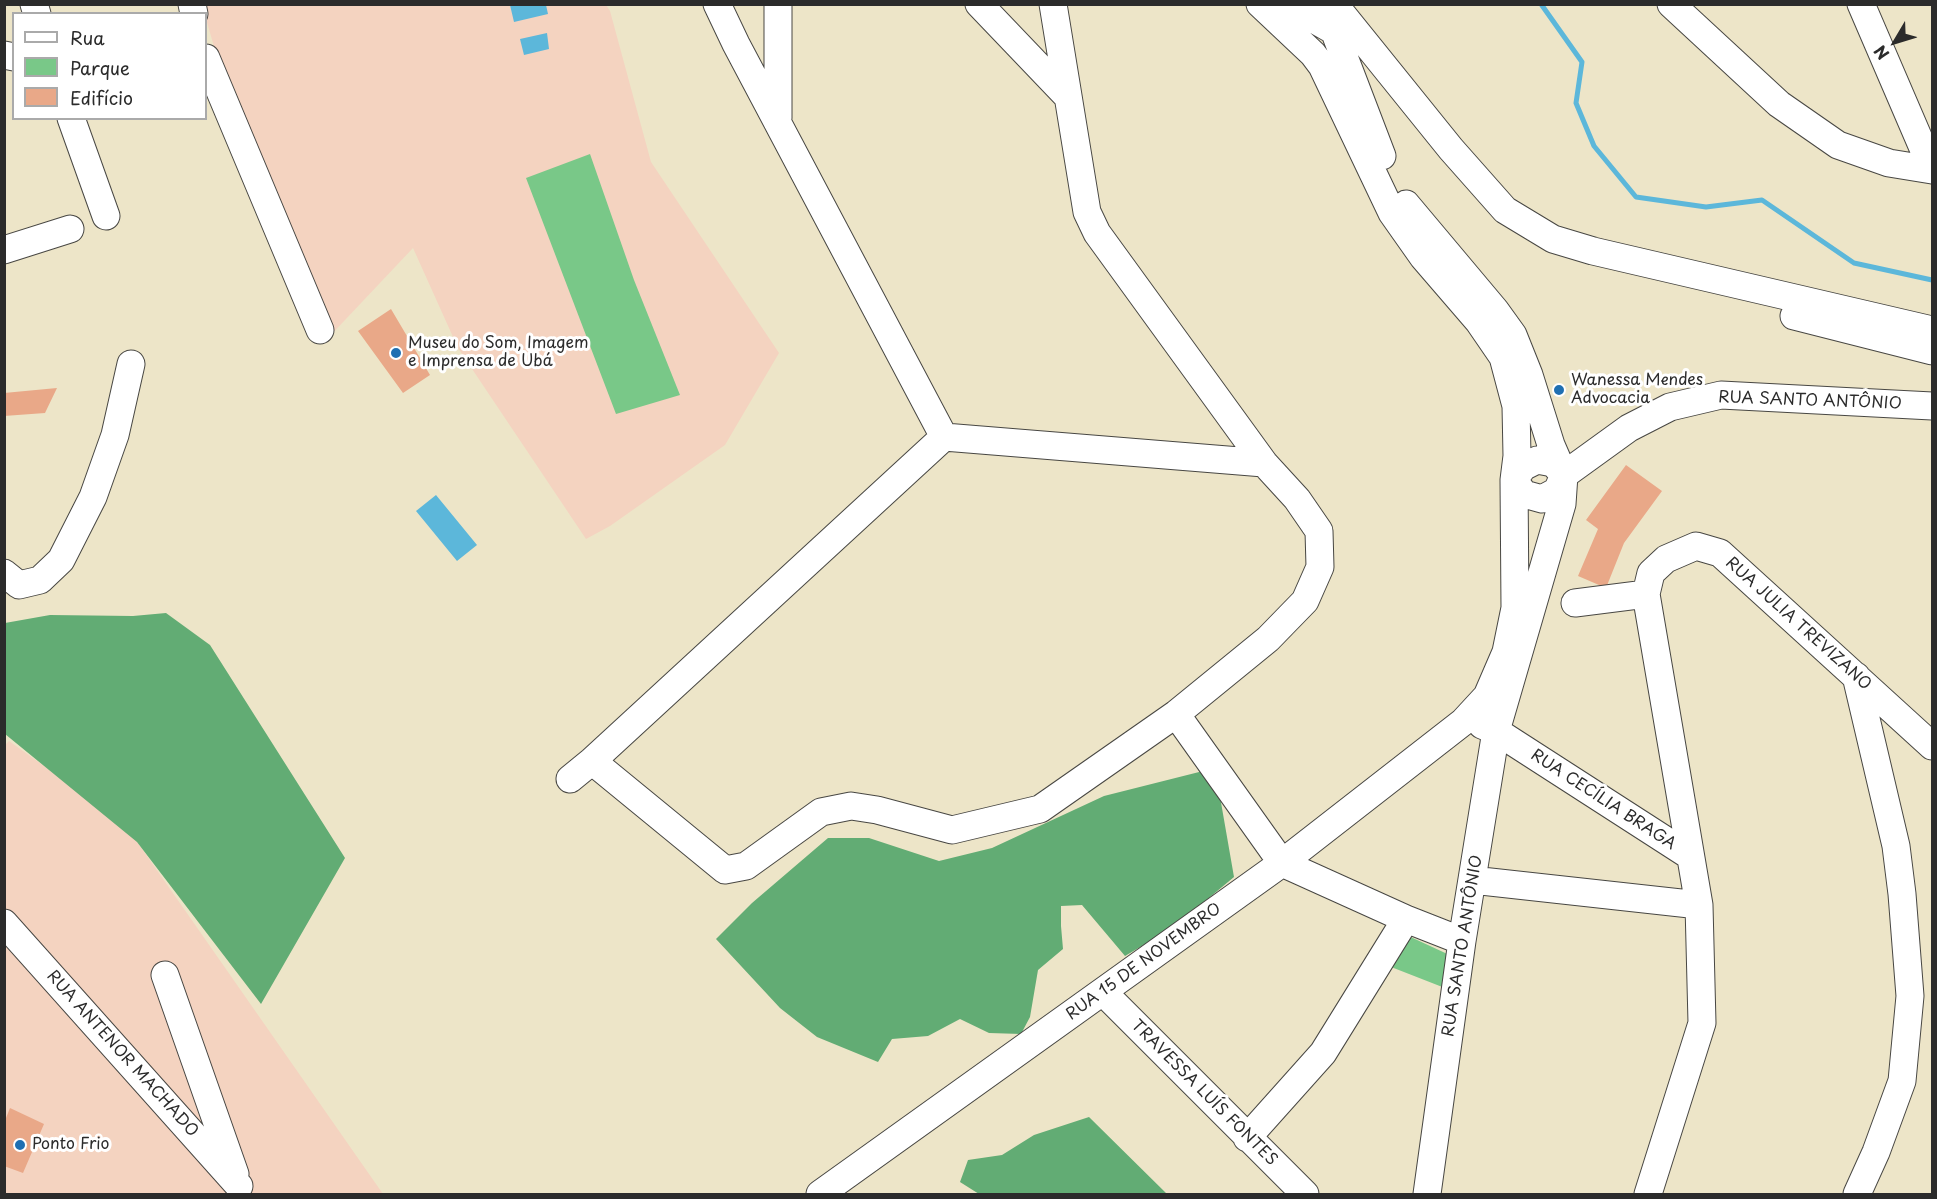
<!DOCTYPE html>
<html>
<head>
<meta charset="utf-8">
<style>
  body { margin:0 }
  #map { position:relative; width:1937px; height:1199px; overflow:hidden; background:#ede5c8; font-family:"Playpen Sans",sans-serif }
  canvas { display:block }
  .frame { position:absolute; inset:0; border:6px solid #2b2b2b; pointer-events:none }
  .legend { position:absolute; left:12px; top:12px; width:195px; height:108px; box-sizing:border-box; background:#fff; border:2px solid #aaa; margin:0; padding:8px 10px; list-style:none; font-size:18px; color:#2b2b2b }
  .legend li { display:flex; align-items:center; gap:12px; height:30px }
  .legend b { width:30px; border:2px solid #aaa }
  .north { position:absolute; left:1865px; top:12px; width:60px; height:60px; -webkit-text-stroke:4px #fff; paint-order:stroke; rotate:232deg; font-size:16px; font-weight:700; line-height:24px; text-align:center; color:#2b2b2b }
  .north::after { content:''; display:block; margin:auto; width:21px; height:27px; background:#2b2b2b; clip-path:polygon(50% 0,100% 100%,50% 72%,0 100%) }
</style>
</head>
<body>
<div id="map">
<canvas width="1937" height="1199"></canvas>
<div class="frame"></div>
<ul class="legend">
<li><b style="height:8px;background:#fff"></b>Rua</li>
<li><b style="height:16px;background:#79c888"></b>Parque</li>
<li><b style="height:16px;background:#e9a888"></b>Edifício</li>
</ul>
<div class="north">N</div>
</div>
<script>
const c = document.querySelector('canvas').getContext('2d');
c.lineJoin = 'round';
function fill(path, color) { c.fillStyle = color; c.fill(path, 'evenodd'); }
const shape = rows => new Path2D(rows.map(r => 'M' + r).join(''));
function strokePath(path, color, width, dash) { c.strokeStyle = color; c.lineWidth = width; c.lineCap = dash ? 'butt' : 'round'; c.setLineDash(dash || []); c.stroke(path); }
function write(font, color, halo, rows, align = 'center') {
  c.font = font + ' "Playpen Sans",sans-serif'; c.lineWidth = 6; c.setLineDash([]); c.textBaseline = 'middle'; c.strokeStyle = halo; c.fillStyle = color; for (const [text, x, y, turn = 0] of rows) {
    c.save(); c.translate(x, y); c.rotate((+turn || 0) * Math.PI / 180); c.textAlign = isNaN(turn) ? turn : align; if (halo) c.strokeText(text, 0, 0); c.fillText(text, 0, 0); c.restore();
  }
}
fill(shape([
  [202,5,606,5,610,11,651,162,779,353,725,445,610,526,586,539,458,348,413,248,328,338,219,64],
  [9,741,124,823,383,1194,5,1194,4,746]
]), '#f4d3c0');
fill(shape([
  [590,154,634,280,680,395,616,414,526,178],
  [1402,933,1456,958,1450,990,1386,965]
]), '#79c888');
fill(shape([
  [166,613,210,645,345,858,261,1004,137,842,5,734,5,623,50,615,133,616],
  [1215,768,1234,877,1174,927,1125,956,1082,905,1061,906,1061,926,1063,949,1038,970,1030,1017,1021,1034,989,1033,960,1019,928,1036,892,1039,878,1062,817,1037,780,1008,716,939,752,903,828,838,869,838,939,861,992,848,1104,796],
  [1089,1117,1167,1194,979,1194,960,1182,968,1160,1002,1155,1034,1135]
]), '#62ac74');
fill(shape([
  [510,5,546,5,548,14,514,22],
  [547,33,549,49,524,55,520,39],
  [436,495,477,545,457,561,416,511]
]), '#5cb7da');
strokePath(shape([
  [1541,4,1582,62,1576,103,1594,146,1636,197,1706,207,1762,200,1854,263,1932,280]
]), '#5cb7da', 5);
fill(shape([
  [391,309,430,375,403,393,358,331],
  [57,388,45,413,4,416,4,393],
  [1626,465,1662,491,1624,543,1606,588,1578,576,1598,529,1586,520],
  [10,1108,44,1124,23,1173,4,1166,4,1123]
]), '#e9a888');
const minor = shape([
  [34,4,37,14],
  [192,4,194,14],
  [979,4,1066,95],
  [1287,4,1329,28],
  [1315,4,1335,33,1382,156],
  [1334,4,1451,149,1505,210,1553,239,1593,251,1932,330],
  [1671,4,1779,104,1838,145,1889,163,1932,170],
  [1861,4,1932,169],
  [4,55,14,57],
  [206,58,320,330],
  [71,118,106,216],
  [778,118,778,4],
  [1406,204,1495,310,1513,335,1529,375,1551,445,1564,475,1562,504,1496,731,1690,856],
  [4,250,70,229],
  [1794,316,1932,351],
  [944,437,1264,463],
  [1564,475,1553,463,1537,460,1523,467,1514,480,1524,494,1542,499,1557,491,1564,475,1629,428,1670,407,1721,395,1932,406],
  [4,573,19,585,40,580,61,560,93,497,115,435,131,364],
  [1575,603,1646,594],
  [1856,676,1896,846,1902,894,1910,996,1902,1081,1876,1152,1857,1194],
  [1176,714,1282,863,1406,919,1462,941],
  [592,761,725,870,746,866,821,812,851,806,877,810,952,830,1040,809,1176,714,1268,639,1305,601,1320,567,1319,531,1297,499,1264,463,1097,233,1087,212,1053,4],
  [570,779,592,761,944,437,736,44,717,4],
  [1472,880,1699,905],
  [4,923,239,1186],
  [165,975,235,1174],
  [1103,992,1305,1194],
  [1247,1138,1323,1053,1406,919],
  [820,1194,1282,863,1463,722,1487,696,1506,652,1515,608,1514,480,1517,456,1516,406,1503,357,1479,322,1423,257,1392,213,1322,66,1313,54,1260,4],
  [1427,1194,1462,941,1496,731,1482,725],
  [1648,1194,1702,1023,1699,905,1646,594,1651,573,1666,559,1696,546,1720,553,1932,746]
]);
strokePath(minor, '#484743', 29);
strokePath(minor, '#fff', 27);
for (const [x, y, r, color] of [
  [396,353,6,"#1f6fb2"],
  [1559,390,6,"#1f6fb2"],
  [20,1145,6,"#1f6fb2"]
]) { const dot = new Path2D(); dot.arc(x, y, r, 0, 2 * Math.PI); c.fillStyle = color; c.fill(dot); strokePath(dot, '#fff', 2); }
write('16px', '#2b2b2b', '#fff', [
  ["Museu do Som, Imagem",408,344],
  ["e Imprensa de Ubá",408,362],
  ["Wanessa Mendes",1571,381],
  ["Advocacia",1571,399],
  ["Ponto Frio",32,1145]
], 'left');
write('16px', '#2b2b2b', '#fff', [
  ["RUA SANTO ANTÔNIO",1810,401,2],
  ["RUA JULIA TREVIZANO",1798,624,42],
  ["RUA CECÍLIA BRAGA",1603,800,33],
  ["RUA SANTO ANTÔNIO",1463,946,-81],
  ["RUA 15 DE NOVEMBRO",1144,962,-36],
  ["RUA ANTENOR MACHADO",122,1054,48],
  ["TRAVESSA LUÍS FONTES",1204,1093,45]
]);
</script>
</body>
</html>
